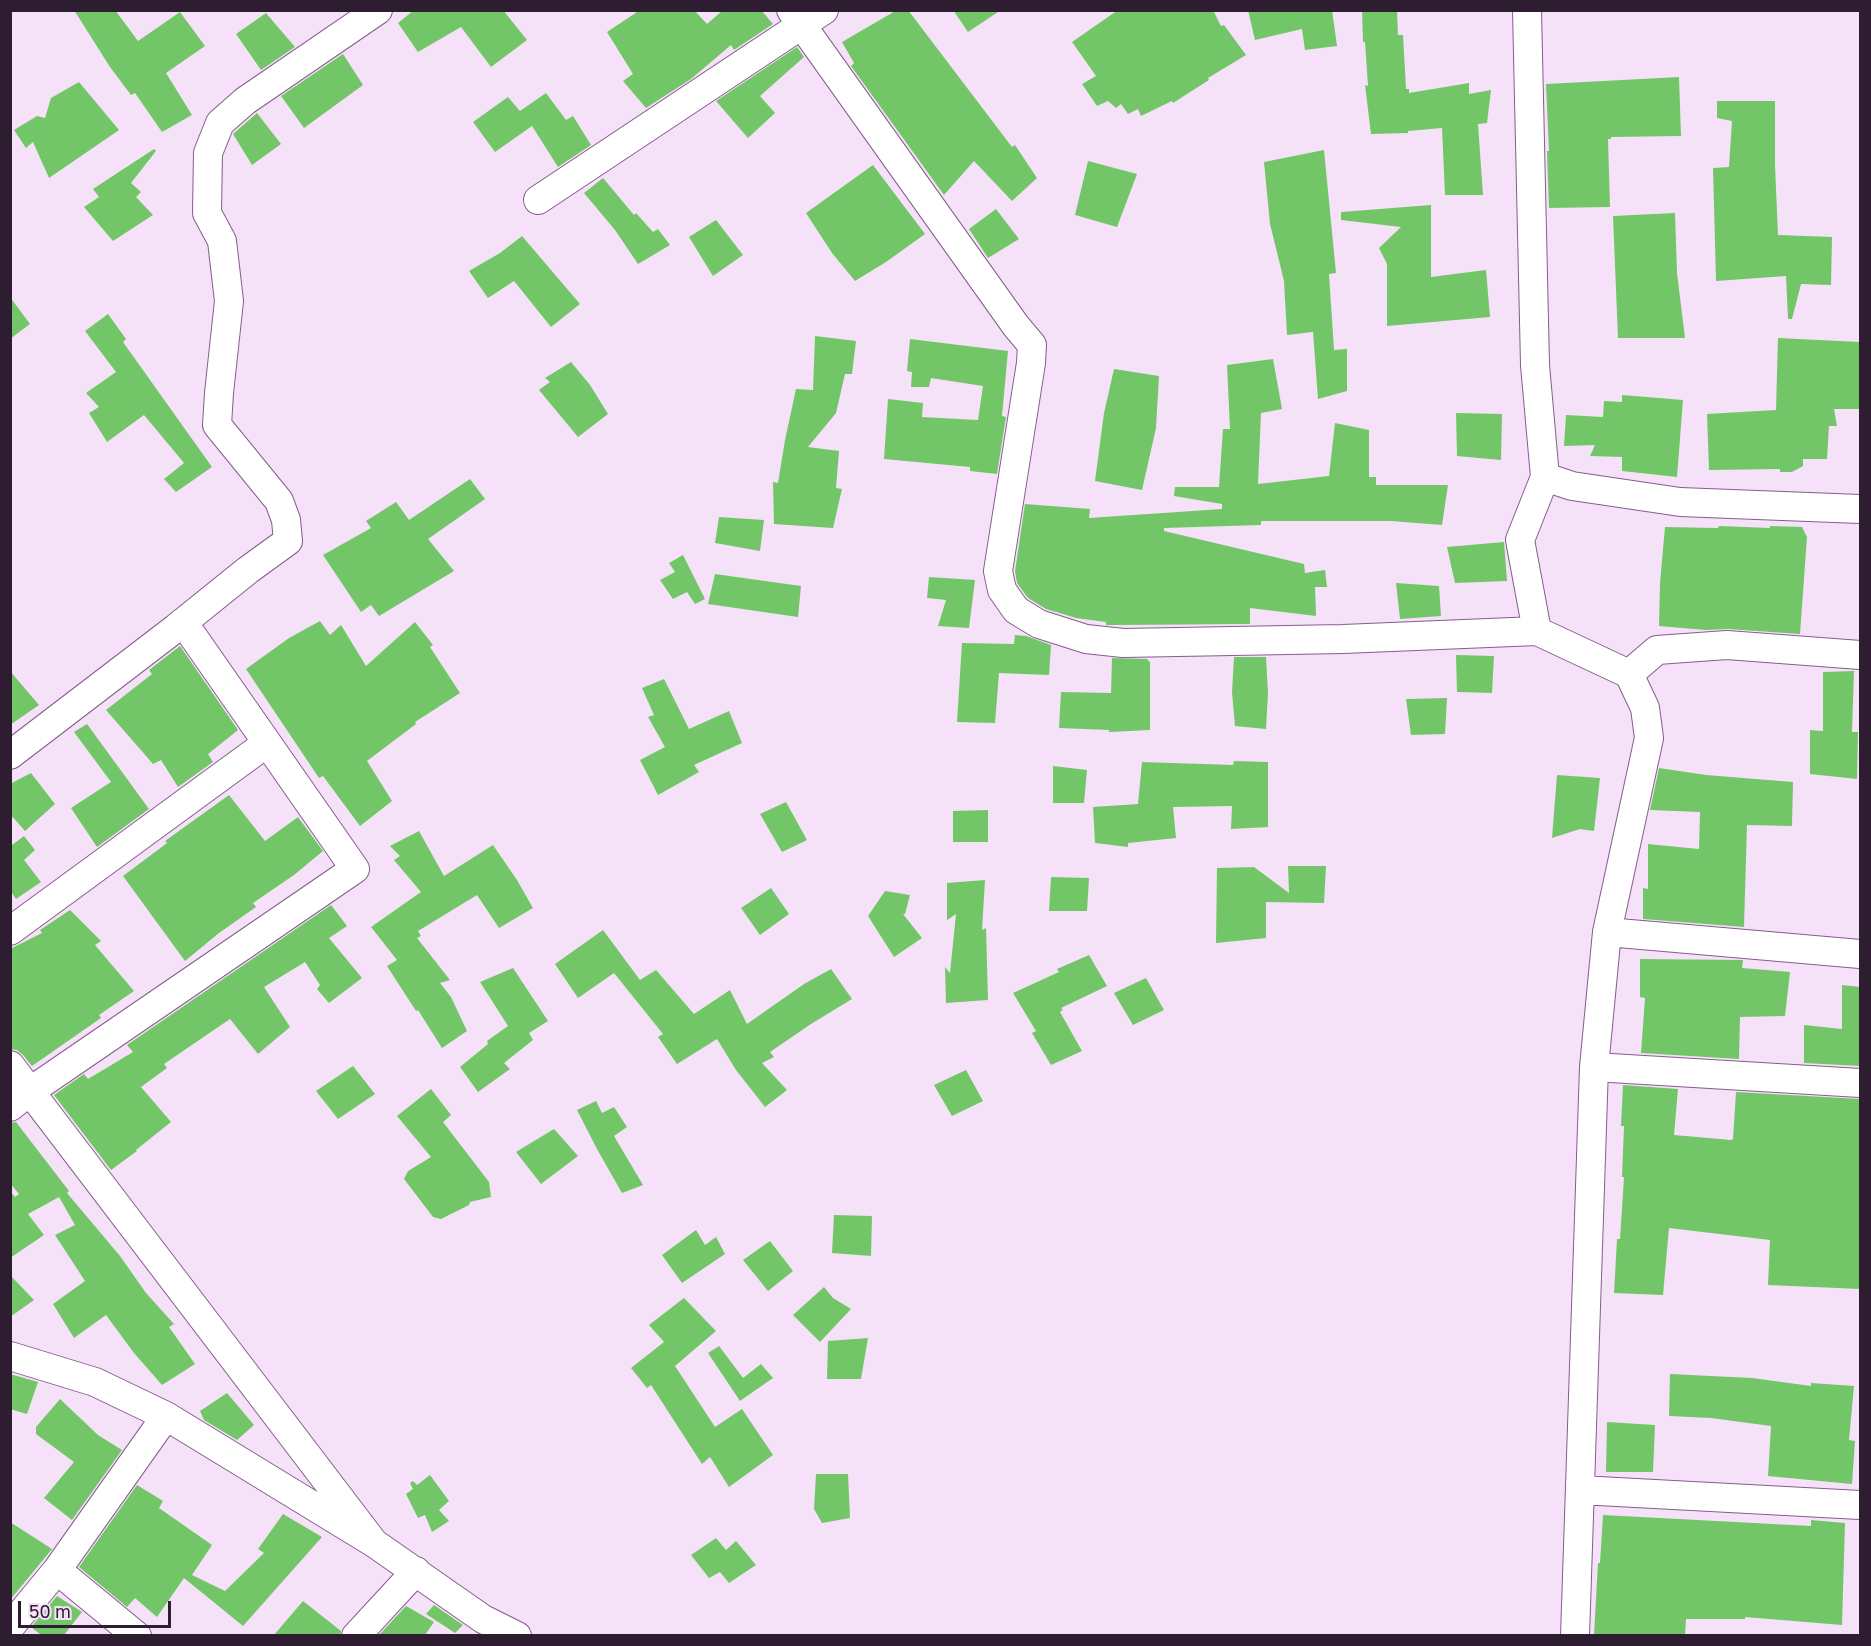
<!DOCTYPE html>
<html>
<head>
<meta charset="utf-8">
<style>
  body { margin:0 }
  #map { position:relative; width:1871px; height:1646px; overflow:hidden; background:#f5e2f8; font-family:"Golos Text",sans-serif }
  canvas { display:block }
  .frame { position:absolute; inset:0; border:12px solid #2e1c31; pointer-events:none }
  .scale { position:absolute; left:18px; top:1601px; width:153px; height:27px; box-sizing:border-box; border:3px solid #2e1c31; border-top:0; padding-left:8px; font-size:18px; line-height:21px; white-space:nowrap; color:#2e1c31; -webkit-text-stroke:4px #f5e2f8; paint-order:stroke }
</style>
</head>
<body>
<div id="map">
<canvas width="1871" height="1646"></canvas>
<div class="frame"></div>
<div class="scale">50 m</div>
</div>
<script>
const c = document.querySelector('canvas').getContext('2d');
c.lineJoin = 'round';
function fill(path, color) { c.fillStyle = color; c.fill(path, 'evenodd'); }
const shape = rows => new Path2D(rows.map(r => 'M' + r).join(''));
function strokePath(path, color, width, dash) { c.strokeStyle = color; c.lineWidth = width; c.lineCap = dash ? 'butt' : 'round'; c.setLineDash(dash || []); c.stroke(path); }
fill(shape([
  [74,10,115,10,138,41,180,12,205,46,166,73,192,115,162,132,135,93,131,95,110,67],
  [414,10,503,10,527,40,491,67,461,27,418,52,398,23],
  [640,10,694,10,707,24,723,10,761,10,773,24,734,50,731,45,691,79,646,108,623,81,633,74,607,32],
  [897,10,908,10,1012,147,1015,145,1037,178,1012,201,974,161,944,195,851,66,854,63,842,42],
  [953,10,1001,10,968,32],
  [1118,10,1213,10,1221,26,1224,25,1246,55,1208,78,1209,80,1173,103,1172,101,1141,116,1138,109,1128,114,1121,104,1116,108,1108,101,1097,106,1082,84,1096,76,1072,42],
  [1248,10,1332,10,1337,46,1305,50,1302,29,1255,40],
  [1362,10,1397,10,1398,35,1403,35,1406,89,1409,89,1409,93,1469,83,1469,94,1491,90,1487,123,1478,124,1483,195,1445,195,1442,128,1408,131,1408,133,1371,134,1365,85,1368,86,1365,42,1363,42],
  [266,13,295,47,261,70,236,34],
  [797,47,804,57,760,96,775,113,748,138,716,101],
  [343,54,363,85,304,128,281,96],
  [1679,77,1681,136,1611,137,1611,139,1608,139,1610,207,1549,208,1547,151,1549,151,1546,84],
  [79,82,119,130,49,178,33,142,26,148,14,130,37,116,45,118,51,98],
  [546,93,566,120,573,116,591,145,558,167,532,126,495,152,473,122,508,97,520,111],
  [1717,101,1775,101,1775,165,1778,235,1832,237,1831,285,1801,284,1792,319,1788,319,1786,276,1716,281,1713,168,1729,167,1732,121,1717,118],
  [257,113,281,144,252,165,233,134],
  [154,149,156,151,131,183,141,192,136,197,153,215,113,241,84,207,99,197,93,189],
  [1324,150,1336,273,1329,274,1334,350,1347,349,1347,391,1318,399,1313,332,1287,335,1284,281,1270,224,1264,162],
  [1088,161,1137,174,1117,227,1075,215],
  [873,165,925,234,886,262,855,281,832,253,806,213],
  [603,178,634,215,636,213,653,232,658,229,670,245,638,264,615,230,584,193],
  [1431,205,1431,277,1486,270,1490,317,1387,326,1387,264,1379,248,1401,227,1341,220,1341,212],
  [996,209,1019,239,988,258,969,229],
  [1675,213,1677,273,1685,338,1618,338,1613,216],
  [716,220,743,255,713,276,689,237],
  [522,236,580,304,551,327,514,281,488,298,469,271,500,253],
  [10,297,30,324,10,339],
  [108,314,126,339,123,342,212,467,176,492,164,479,184,463,144,415,107,442,89,413,99,407,86,393,116,372,85,331],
  [815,336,856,341,852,374,845,374,836,413,808,447,839,451,836,488,842,489,833,528,774,524,773,482,778,483,785,440,796,389,813,390],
  [1778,338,1860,342,1860,409,1834,409,1837,426,1829,426,1827,459,1803,459,1803,466,1792,472,1780,472,1780,469,1709,470,1707,414,1776,410],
  [910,339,1008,351,1002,416,1006,417,997,474,970,471,970,467,884,459,888,399,923,403,922,417,978,420,983,386,931,378,929,387,911,387,912,372,907,371],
  [1273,359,1282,409,1261,413,1258,484,1329,476,1335,423,1369,430,1369,477,1376,477,1376,485,1448,485,1442,525,1391,521,1261,521,1261,525,1164,528,1164,531,1304,564,1305,573,1325,570,1327,587,1315,587,1316,616,1250,608,1250,624,1113,625,1106,625,1106,622,1076,618,1046,609,1028,598,1017,583,1015,571,1025,504,1090,509,1089,518,1222,509,1222,504,1174,496,1175,487,1219,487,1223,429,1230,429,1227,365],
  [571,362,590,385,608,414,578,437,539,390,550,382,545,378],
  [1114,369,1159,376,1156,428,1142,490,1095,481,1104,413],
  [1622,395,1683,400,1677,477,1622,471,1622,457,1590,456,1595,445,1564,446,1566,415,1603,417,1604,401,1622,402],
  [1456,413,1502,414,1501,460,1457,456],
  [470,479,485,499,428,539,454,571,379,616,371,605,361,612,323,555,371,528,366,521,396,502,409,520],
  [719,517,764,520,760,551,715,543],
  [1719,526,1770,528,1770,526,1802,527,1807,537,1800,634,1728,629,1706,630,1659,626,1660,583,1665,527,1718,528],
  [1504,542,1507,581,1455,583,1447,547],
  [683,555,705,599,695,604,687,592,673,599,660,580,675,572,669,563],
  [715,574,801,586,798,617,708,604],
  [929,577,975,580,969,628,938,626,946,600,927,598],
  [1396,583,1439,586,1441,616,1400,619],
  [320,621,330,635,341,625,366,666,415,622,433,645,430,647,460,693,415,722,416,724,367,761,392,801,360,826,323,776,319,778,246,669,289,638],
  [1015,635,1026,636,1051,645,1049,675,999,673,995,723,957,722,962,643,1014,644],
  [180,646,238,730,208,754,213,762,178,787,161,760,153,764,106,710,152,674,149,670],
  [1456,655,1494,656,1492,693,1457,692],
  [1234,657,1266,657,1268,693,1266,729,1235,726,1232,692],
  [1112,658,1147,659,1150,662,1150,730,1109,732,1109,730,1059,728,1061,692,1111,693],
  [10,671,39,705,10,725],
  [1854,671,1852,732,1858,732,1857,779,1810,774,1810,730,1823,731,1823,672],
  [664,679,689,729,729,711,742,743,694,765,699,772,658,795,640,760,665,747,648,717,654,715,642,688],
  [1447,698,1445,734,1411,735,1406,699],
  [87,724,149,809,97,847,71,808,111,782,74,732],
  [1234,761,1268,762,1268,827,1231,829,1232,806,1173,807,1176,838,1128,843,1128,847,1095,843,1093,807,1138,804,1142,762,1233,765],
  [1053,766,1087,770,1084,803,1053,803],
  [1659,768,1706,775,1793,782,1792,826,1747,825,1744,927,1643,919,1643,888,1648,889,1648,844,1699,849,1700,812,1650,810],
  [31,773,55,804,25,831,10,814,10,784],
  [1557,775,1600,778,1594,831,1580,829,1552,838],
  [229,795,265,841,298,817,323,851,294,875,253,903,256,907,219,933,185,961,123,876,167,843,165,841],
  [786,802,807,840,782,852,760,814],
  [988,810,988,842,953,842,953,811],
  [419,831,444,876,493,845,517,880,533,908,499,928,477,895,418,931,421,936,417,938,450,980,440,983,451,997,467,1031,442,1048,418,1010,416,1011,387,966,397,960,371,927,421,892,394,860,400,856,390,846],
  [24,836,35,850,24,860,41,882,16,899,10,890,10,844,12,845],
  [1288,866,1326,866,1324,903,1266,902,1266,938,1216,943,1217,868,1254,867,1289,893],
  [1051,877,1089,878,1087,911,1049,911],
  [985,880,982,930,986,928,988,1000,946,1003,945,967,950,973,956,914,947,920,947,883],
  [771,888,789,914,760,935,741,908],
  [885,891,910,895,905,914,903,914,922,938,894,957,868,916],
  [331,905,347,926,329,938,362,978,329,1003,317,989,320,985,305,962,264,987,290,1027,258,1054,230,1019,164,1064,167,1068,141,1087,171,1122,136,1150,137,1151,111,1170,54,1095,84,1074,88,1079,133,1052,127,1045],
  [70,910,101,941,95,945,134,991,99,1015,101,1018,32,1066,23,1055,17,1050,10,1049,10,949,42,933,40,930],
  [603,930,640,980,656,970,694,1014,730,990,747,1024,804,984,831,969,852,999,811,1024,770,1052,774,1057,762,1063,787,1090,765,1107,736,1070,717,1039,677,1064,658,1037,663,1034,614,973,578,998,555,964],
  [1089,955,1107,986,1061,1008,1063,1010,1060,1012,1082,1051,1051,1065,1032,1033,1036,1031,1013,993,1059,972,1057,969],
  [1640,959,1743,960,1742,968,1790,972,1785,1016,1740,1017,1739,1059,1641,1053,1645,998,1640,997],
  [513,968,548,1021,529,1033,533,1040,504,1063,510,1069,478,1092,460,1067,488,1044,487,1041,508,1026,480,982],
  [1146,978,1164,1010,1133,1025,1114,993],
  [1842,985,1860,987,1860,1066,1804,1063,1804,1025,1842,1029],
  [353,1066,375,1094,338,1119,316,1091],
  [966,1070,983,1101,952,1116,934,1085],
  [1623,1085,1678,1089,1674,1135,1731,1140,1733,1139,1736,1092,1860,1099,1860,1289,1768,1285,1770,1240,1669,1228,1663,1295,1614,1293,1617,1239,1620,1239,1624,1177,1622,1177,1624,1126,1621,1126],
  [431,1089,451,1115,443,1122,489,1182,491,1197,470,1202,469,1205,441,1219,433,1217,404,1179,408,1171,431,1157,397,1116],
  [596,1101,602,1113,614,1107,627,1127,614,1136,643,1185,622,1193,597,1149,577,1110],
  [16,1122,69,1191,67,1193,120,1256,146,1293,174,1324,169,1327,195,1364,162,1385,134,1353,106,1315,74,1338,53,1304,85,1281,55,1235,75,1225,59,1197,28,1214,44,1235,10,1258,10,1191,15,1197,19,1194,10,1183,10,1123],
  [554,1129,578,1156,541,1184,516,1152],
  [834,1215,872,1216,871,1256,832,1253],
  [696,1230,705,1245,716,1237,725,1254,682,1283,662,1255],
  [770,1241,793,1271,768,1291,743,1260],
  [10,1275,34,1300,10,1317],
  [824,1287,833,1298,851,1309,820,1342,793,1315],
  [684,1298,716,1331,675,1366,715,1427,742,1409,773,1455,729,1487,710,1457,702,1464,651,1385,647,1388,631,1368,664,1342,649,1325],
  [868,1338,861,1379,827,1379,828,1341],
  [719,1346,743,1378,761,1364,773,1378,740,1401,708,1353],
  [10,1374,38,1382,27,1414,10,1409],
  [1670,1374,1752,1378,1811,1386,1811,1383,1854,1386,1849,1440,1855,1441,1852,1484,1768,1476,1771,1426,1711,1418,1669,1416],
  [227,1393,254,1425,237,1440,204,1420,200,1411],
  [60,1399,98,1435,122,1450,72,1520,44,1498,74,1462,36,1434,36,1427],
  [1607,1422,1655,1425,1653,1472,1606,1472],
  [816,1474,848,1474,850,1518,822,1523,814,1509],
  [430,1475,449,1501,439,1510,449,1521,432,1532,425,1515,418,1518,406,1494,413,1489,410,1483,413,1481,417,1485],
  [137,1485,163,1501,159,1508,212,1545,192,1575,225,1591,264,1553,258,1549,283,1514,322,1537,243,1626,184,1578,157,1617,135,1598,127,1607,79,1567],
  [1603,1515,1811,1526,1811,1520,1845,1523,1842,1625,1745,1617,1745,1619,1686,1619,1685,1635,1594,1635,1598,1563,1600,1563],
  [10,1522,52,1549,10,1600],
  [716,1538,726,1550,736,1541,756,1565,729,1583,720,1572,709,1578,691,1555],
  [57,1596,82,1612,64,1635,41,1635,31,1627],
  [303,1601,341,1631,340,1635,274,1635],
  [434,1605,463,1625,455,1633,426,1614],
  [406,1606,434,1622,425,1635,379,1635]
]), '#73c667');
const minor = shape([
  [791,10,1016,326,1032,345,1031,363,998,571,1002,590,1016,610,1039,624,1086,639,1123,643,1343,639,1537,631],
  [1527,10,1535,365,1545,477,1572,486,1680,502,1860,509],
  [538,200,824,10],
  [1545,477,1520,540,1537,631,1629,674,1657,650,1727,645,1860,655],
  [10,755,176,628,248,570,288,541,286,520,279,501,217,425,219,393,229,301,222,241,207,213,208,153,220,123,245,101,378,10],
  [10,931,267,743],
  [1607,932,1860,954],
  [10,1065,374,1543],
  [1594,1067,1860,1083],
  [10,1107,29,1092,355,869,183,622],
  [10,1356,95,1382,166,1416,374,1543,483,1619,517,1636],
  [1580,1490,1860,1505],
  [57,1570,137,1636],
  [10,1627,57,1570,166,1416],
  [356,1636,416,1571],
  [1575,1636,1594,1067,1607,932,1649,738,1645,708,1629,674]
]);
strokePath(minor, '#865c8d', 30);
strokePath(minor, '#fff', 28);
</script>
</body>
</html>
